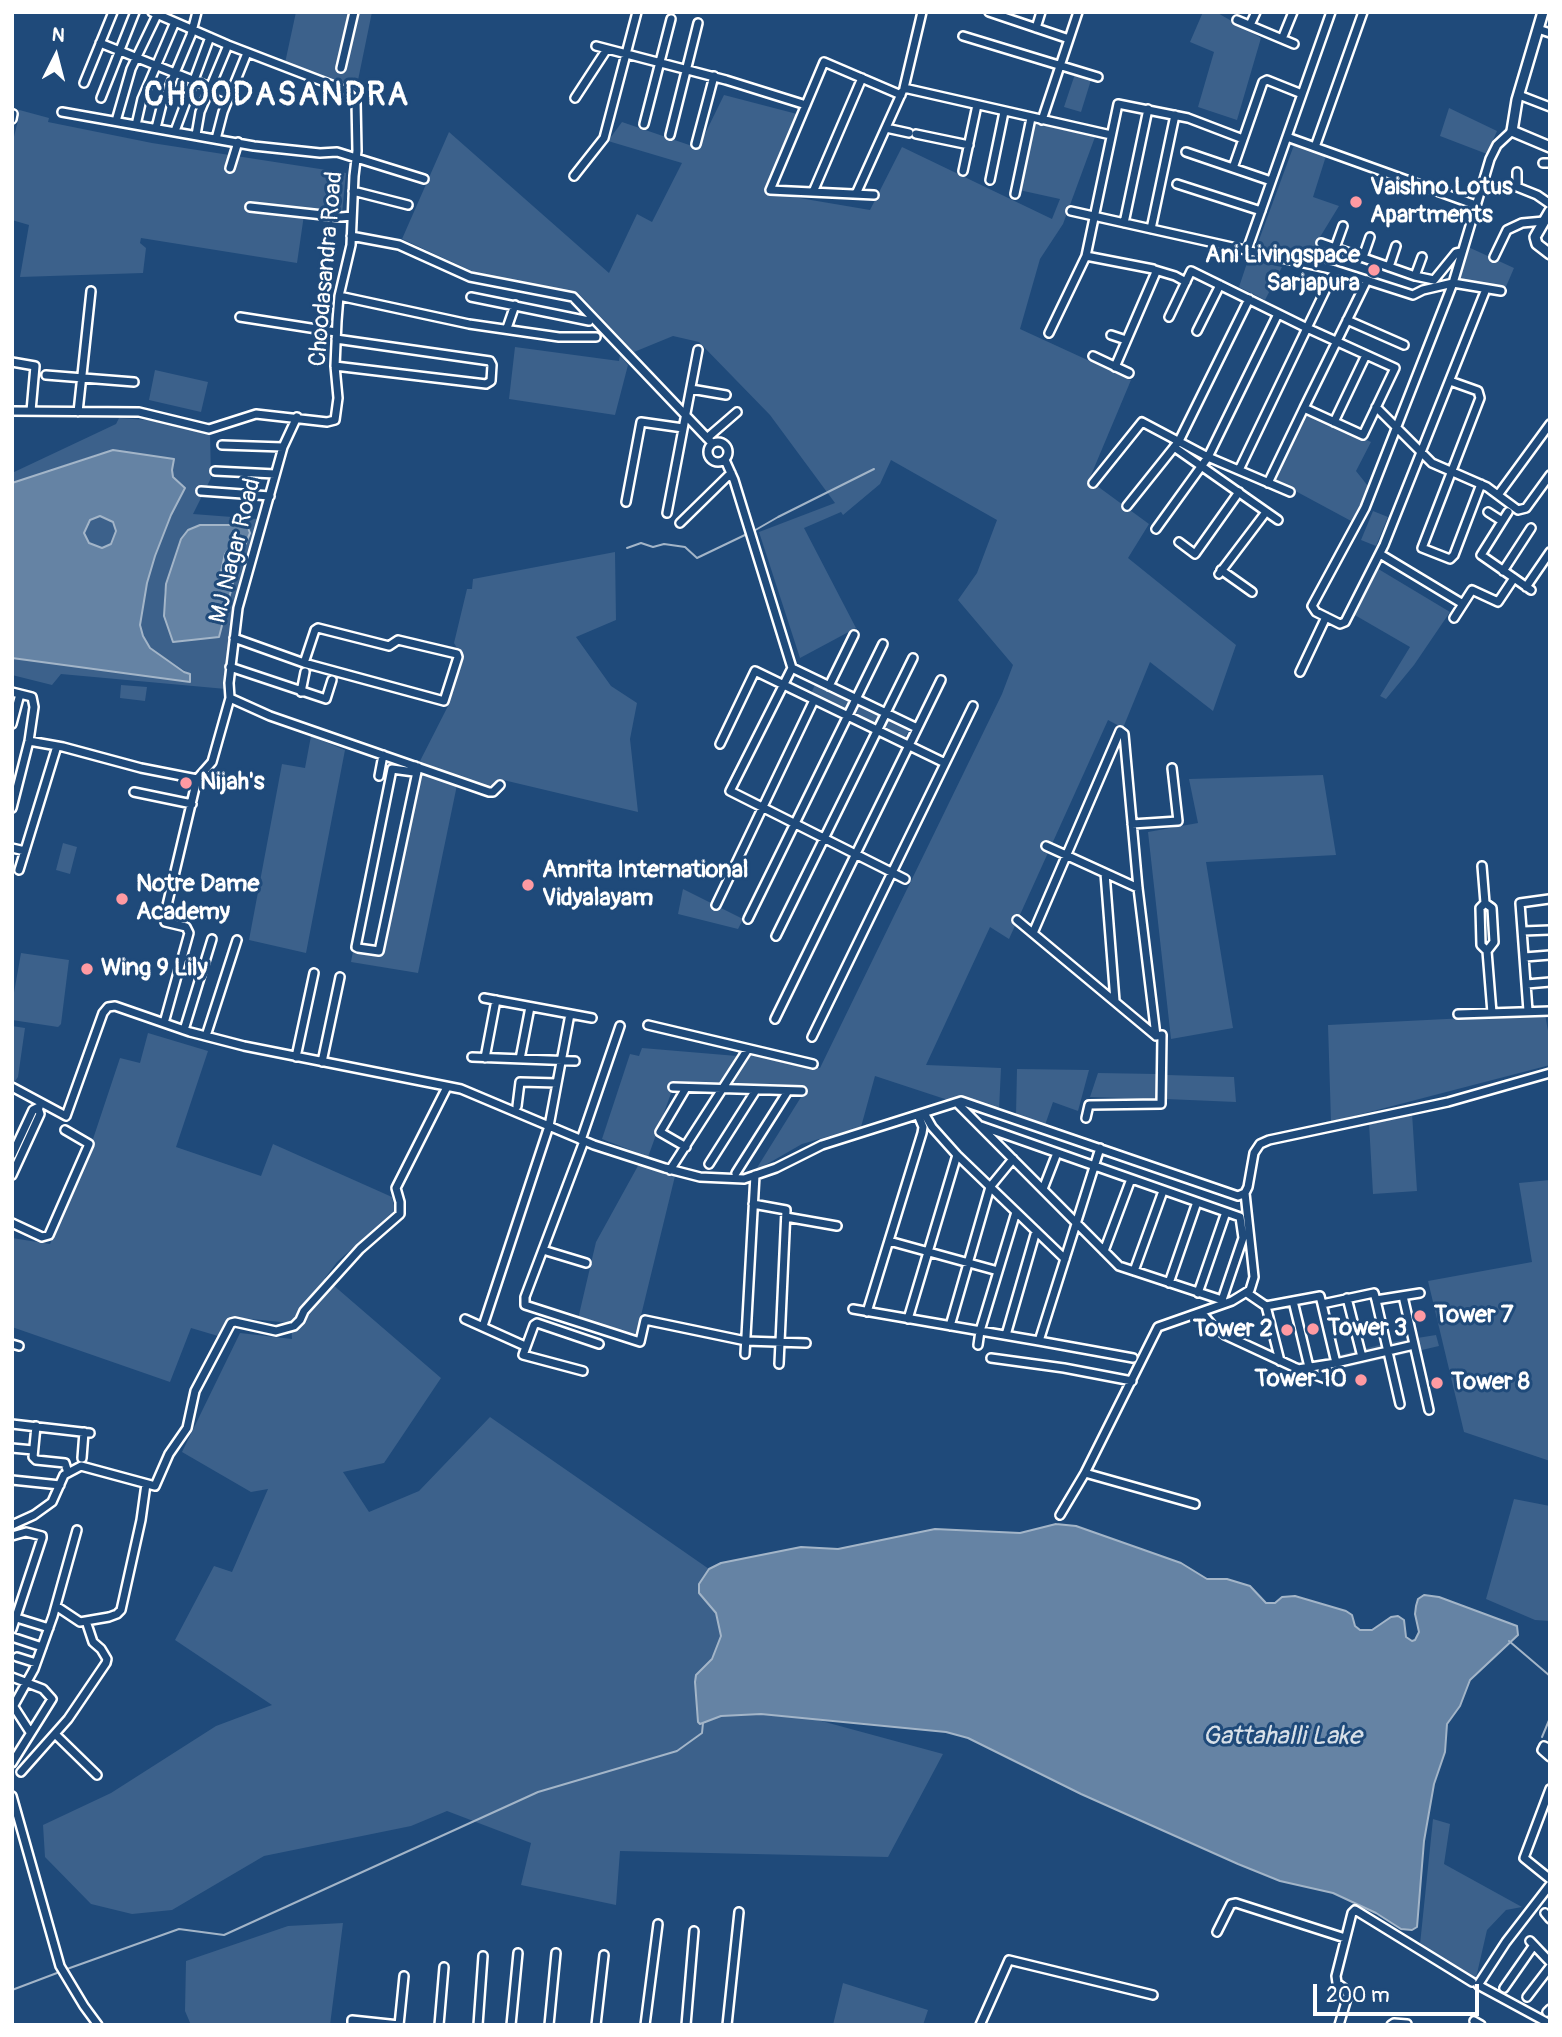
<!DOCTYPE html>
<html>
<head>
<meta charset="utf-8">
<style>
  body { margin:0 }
  #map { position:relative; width:1562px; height:2037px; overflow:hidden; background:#1f4a7a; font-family:Pangolin,sans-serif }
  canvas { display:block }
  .frame { position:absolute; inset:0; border:14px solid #fff; pointer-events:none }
  .north { position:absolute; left:21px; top:21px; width:70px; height:70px; -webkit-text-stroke:5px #1f4a7a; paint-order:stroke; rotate:6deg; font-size:19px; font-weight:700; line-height:28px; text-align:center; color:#fff }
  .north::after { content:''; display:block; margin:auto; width:24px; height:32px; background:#fff; clip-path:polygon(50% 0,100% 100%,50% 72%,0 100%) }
  .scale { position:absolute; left:1313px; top:1984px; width:166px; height:32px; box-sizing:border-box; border:4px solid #fff; border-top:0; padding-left:9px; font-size:21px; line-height:24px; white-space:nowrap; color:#fff; -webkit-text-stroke:5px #1f4a7a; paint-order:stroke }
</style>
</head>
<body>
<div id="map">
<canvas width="1562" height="2037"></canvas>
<div class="frame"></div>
<div class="north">N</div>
<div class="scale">200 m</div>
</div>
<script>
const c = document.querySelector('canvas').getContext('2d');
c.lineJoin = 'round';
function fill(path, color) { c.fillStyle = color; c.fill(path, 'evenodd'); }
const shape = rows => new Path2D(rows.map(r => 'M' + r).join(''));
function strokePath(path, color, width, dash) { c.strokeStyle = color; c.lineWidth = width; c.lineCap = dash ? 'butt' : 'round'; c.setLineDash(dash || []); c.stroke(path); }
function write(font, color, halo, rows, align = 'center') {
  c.font = font + ' Pangolin,sans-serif'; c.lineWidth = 6; c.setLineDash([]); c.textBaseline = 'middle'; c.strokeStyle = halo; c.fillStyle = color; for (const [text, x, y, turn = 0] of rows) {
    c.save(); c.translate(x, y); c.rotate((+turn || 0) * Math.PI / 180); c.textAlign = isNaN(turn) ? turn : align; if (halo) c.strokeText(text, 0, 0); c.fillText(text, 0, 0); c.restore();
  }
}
fill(shape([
  [296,12,372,12,356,90,285,63],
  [1203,12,1216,12,1261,38,1237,120,1198,107,1214,52,1190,42],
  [1075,74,1091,80,1081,112,1064,107],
  [724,95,797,114,764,192,870,210,902,147,1052,219,1060,199,1019,190,1033,122,1095,137,1063,224,1040,259,1020,329,1131,380,1089,480,1149,524,1128,558,1236,645,1213,711,1150,662,1123,728,1108,720,1009,939,990,927,926,1065,1001,1068,999,1110,960,1096,951,1101,875,1076,861,1127,802,1144,755,1171,806,1089,729,1087,751,1053,820,1068,1002,694,1013,665,958,600,977,573,997,520,891,460,880,484,843,515,841,512,804,528,856,628,800,658,759,532,835,503,770,415,699,342,673,336,634,352,578,293,476,273,402,239,449,132,609,273,637,214,652,222,682,163,608,141,622,122,698,148],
  [12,108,49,118,48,122,152,143,346,173,342,214,305,208,297,263,141,238,140,243,146,248,143,273,20,277,29,225,12,220,12,145,19,116,12,114],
  [1449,108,1497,131,1487,154,1440,136],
  [1294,145,1326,156,1313,197,1339,206,1309,255,1256,248],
  [1466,246,1514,268,1505,289,1459,281,1463,249],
  [1248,260,1282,267,1265,300,1239,287],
  [515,347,619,361,620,355,628,365,615,415,509,399],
  [155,370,208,382,201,412,149,400],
  [1307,412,1371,442,1356,471,1368,486,1353,522,1275,480],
  [119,418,147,420,210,432,211,478,193,514,258,519,240,585,229,644,226,689,61,674,52,685,12,675,12,658,191,681,191,675,150,648,143,636,140,625,147,583,155,556,171,515,185,488,173,477,172,470,174,459,101,453,12,483,12,473,116,424],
  [200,525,242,525,248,528,250,533,243,550,238,552,227,551,225,554,221,572,232,580,233,583,173,642,164,616,164,593,181,539,192,528],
  [1373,511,1388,517,1376,546,1361,540],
  '84 532a16 16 0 1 1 32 0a16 16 0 1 1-32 0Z',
  [615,552,616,620,576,637,611,686,637,703,630,739,638,812,499,779,492,789,419,763,447,708,462,657,454,643,467,589,472,589,473,579],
  [1375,567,1450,612,1414,665,1386,699,1380,696,1410,647,1353,614],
  [816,683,910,728,904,740,810,695],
  [121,685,147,687,145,701,120,698],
  [311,736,345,750,306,953,249,940,282,764,305,768],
  [418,772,457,785,418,973,351,962,353,951,380,955],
  [1323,775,1336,855,1206,862,1233,1028,1171,1039,1148,832,1198,823,1189,779],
  [63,843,77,847,70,874,56,870],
  [683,889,743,919,738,929,678,914],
  [21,953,69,960,61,1024,58,1027,12,1020,12,1004],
  [1545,1014,1550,1042,1550,1065,1331,1122,1328,1025],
  [12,1026,25,1028,18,1077,15,1081,12,1080],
  [148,1033,208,1051,176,1147,261,1176,273,1144,392,1197,395,1210,337,1262,325,1278,441,1378,384,1463,343,1472,369,1512,419,1491,490,1417,709,1569,699,1584,699,1593,716,1613,721,1636,712,1659,696,1675,698,1722,707,1722,721,1716,761,1714,814,1719,943,1754,888,1857,620,1851,616,1905,521,1885,531,1843,447,1811,411,1826,264,1856,172,1910,132,1914,91,1904,45,1857,43,1825,111,1793,216,1726,272,1705,175,1640,214,1566,232,1572,268,1489,251,1492,182,1452,240,1333,292,1339,291,1323,231,1317,218,1336,191,1328,170,1382,12,1327,12,1238,50,1244,81,1175,120,1058,140,1063],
  [642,1048,737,1056,721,1087,674,1085,648,1157,602,1139,630,1054,639,1056],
  [1017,1069,1089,1070,1078,1111,1053,1102,1045,1125,1016,1115],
  [1098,1073,1157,1074,1156,1099,1090,1097],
  [1167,1075,1234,1077,1236,1102,1166,1099],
  [1412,1113,1417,1191,1373,1194,1369,1123],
  [639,1164,675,1176,636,1336,578,1319,596,1242],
  [1550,1180,1550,1461,1464,1432,1428,1281,1532,1262,1519,1183],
  [1436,1335,1439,1346,1336,1370,1338,1381,1311,1372,1311,1362,1392,1342],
  [1514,1499,1550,1506,1550,1621,1535,1620,1486,1599],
  [1433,1819,1450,1824,1444,1864,1522,1907,1506,1910,1487,1930,1476,1978,1419,1954],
  [343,1923,330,2025,191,2025,185,2011,186,1961,288,1926],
  [843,1983,928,2010,923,2025,833,2025]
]), '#3c618b');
const water = shape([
  [113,450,174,459,172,470,173,477,185,488,171,515,155,556,147,583,140,625,143,636,150,648,184,672,190,674,190,682,12,658,12,483,113,450],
  [100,516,113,522,116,531,111,544,102,548,89,543,84,533,90,520,100,516],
  [200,525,242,525,248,528,250,533,243,550,238,552,227,551,225,554,221,572,232,580,233,583,219,637,173,642,164,616,166,584,181,539,188,530,200,525],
  [1056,1524,1076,1526,1181,1563,1207,1579,1227,1579,1250,1586,1266,1603,1275,1603,1282,1597,1295,1596,1346,1611,1352,1615,1355,1626,1360,1630,1372,1630,1391,1617,1398,1616,1404,1620,1406,1637,1412,1641,1415,1640,1419,1632,1415,1614,1416,1606,1418,1599,1424,1595,1439,1597,1517,1626,1518,1635,1470,1680,1460,1706,1447,1724,1445,1752,1434,1784,1424,1841,1417,1927,1412,1930,1401,1929,1376,1913,1333,1893,1280,1881,1238,1864,1081,1794,968,1738,946,1732,761,1714,721,1716,700,1724,698,1722,695,1682,696,1675,712,1659,721,1636,716,1613,699,1593,699,1584,709,1569,721,1563,801,1547,838,1549,935,1529,1020,1533,1056,1524]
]);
fill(water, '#6583a4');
strokePath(water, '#a3b5c8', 2);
strokePath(shape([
  [752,532,778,517,874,469],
  [627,548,641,543,653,547,664,544,685,547,697,558,747,534],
  [1509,1641,1550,1676],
  [1542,1737,1550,1718],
  [67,1969,179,1929,224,1935,538,1792,677,1751,702,1733,703,1723],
  [12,1990,57,1973]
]), '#a3b5c8', 2);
const minor = shape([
  [922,12,904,88,1111,135],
  [989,12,1069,39],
  [1237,20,1294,44],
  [1250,25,1256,12],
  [1036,28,1041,12],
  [1538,29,1550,33],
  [963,36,1098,77],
  [1282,39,1293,12],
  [100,43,230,95],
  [596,46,726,80,806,105],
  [341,68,354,12],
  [84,83,113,12],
  [1519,95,1550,107],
  [101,98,135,12],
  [575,98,607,49],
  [62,112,254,146,320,153,337,152,424,179],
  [12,119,13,114],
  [1042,120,1078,12],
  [116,121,131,69,157,15],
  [644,124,671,19],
  [136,125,142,99,175,22],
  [156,128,162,104,191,35,197,12],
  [886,128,909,133],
  [175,131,210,37],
  [916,134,969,145],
  [196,135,200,112,228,45],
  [670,135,698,23],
  [1287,137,1476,205],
  [216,139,223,112,247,53],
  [696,144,714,76],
  [1315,147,1363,12],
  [1186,152,1271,181],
  [1543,163,1550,163],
  [230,168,238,142],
  [1233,168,1263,82,1267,80,1302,94],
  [963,171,977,105],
  [1517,172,1517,187,1537,195,1550,204],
  [574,176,604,138,637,12],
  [990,180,1004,112],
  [1177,184,1261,211],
  [353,191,408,205],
  [813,192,862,78],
  [856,194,902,92],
  [1015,194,1031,118],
  [874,195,770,190,824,62,901,95],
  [250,207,341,217,352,216],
  [1071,211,1335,270,1413,295,1423,290,1453,283,1490,159,1497,145,1512,131],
  [1124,223,1148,109],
  [1151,229,1175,115],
  [351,236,399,245,470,277,573,297,712,443],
  [1321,243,1415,276,1434,280,1456,253,1461,252],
  [1335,248,1343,226],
  [1247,250,1331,12],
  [1363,257,1370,237],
  [1494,257,1507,230,1522,223,1544,221],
  [1389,267,1396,246],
  [1155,270,1175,276,1186,282],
  [1415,276,1422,257],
  [1486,289,1384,545,1345,622,1340,624,1316,612,1312,606,1365,508,1453,283,1501,291],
  [339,296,469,324,559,337,596,337],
  [471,297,589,321],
  [240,317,336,332],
  [1169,317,1191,271,1307,328,1335,270],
  [1347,320,1404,345],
  [507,328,515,305],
  [1197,331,1220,285],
  [1049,333,1086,256],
  [1111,335,1126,340],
  [1093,356,1129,373],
  [12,362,35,366,31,411],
  [335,366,486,384,491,381,492,365,490,361,336,339],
  [1115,367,1156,272,1153,269,1086,256,1118,104,1188,118,1243,139],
  [46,375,134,382],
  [1450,381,1478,391,1480,398,1422,548,1450,559,1454,555,1481,484],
  [691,389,726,395],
  [1376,407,1432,463,1487,487,1518,510,1526,508,1550,475],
  [1304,408,1367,280],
  [12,411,139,412,209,429,256,414,327,422,335,420,338,398,335,366,337,321,339,296,351,245,354,176,357,151,356,101,345,90,228,45,152,12],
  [78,412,91,291],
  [1334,422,1366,355],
  [707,438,737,412],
  '708 452a10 10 0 1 1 20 0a10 10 0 1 1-20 0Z',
  [222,445,283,447],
  [1174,447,1278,520],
  [725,460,734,480,792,668,730,791,905,879],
  [1239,470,1307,328,1395,368,1363,435,1304,408,1268,483],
  [215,471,275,474],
  [1093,483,1142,422,1208,457,1290,492],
  [201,491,270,496],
  [1498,495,1550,424],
  [626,502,641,422,683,428],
  [1127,506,1179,441,1249,299],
  [1488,512,1502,521],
  [1508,512,1481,555,1514,578],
  [667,513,698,350],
  [680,523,731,473],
  [1156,529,1208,457,1278,314],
  [1179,542,1195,554,1239,492],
  [1380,554,1463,604,1472,590,1498,602,1514,578,1531,590],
  [1221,570,1252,592],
  [1503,571,1531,528],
  [1219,574,1266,512],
  [1526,587,1550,552],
  [1454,618,1463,604],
  [234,638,304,663,444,701,458,657,457,654,398,640,389,646,318,628,315,630,304,663],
  [230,667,326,699,332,680],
  [792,668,917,728],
  [1300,672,1326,617],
  [829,686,854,635],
  [12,692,32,697,34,707,29,741,12,808],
  [301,692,305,672],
  [230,698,270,716,489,792,493,792,500,785],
  [12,724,20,694],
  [29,741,63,747,141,768,197,779],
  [720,744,755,671,945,763],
  [415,766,414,772,392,769,356,947,358,948,379,951,418,767],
  [379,776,383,755],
  [134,792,192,804],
  [1132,824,1178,821,1172,768],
  [1046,846,1138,888],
  [12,848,25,851],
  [1482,866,1485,903,1492,908,1494,942,1487,951,1492,1013],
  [19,870,57,746],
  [1105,873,1115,1001],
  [1485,903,1480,908,1481,945,1487,951],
  [716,905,814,700],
  [748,919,883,644],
  [1017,920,1156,1036,1162,1035,1161,1104,1089,1105,1086,1118],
  [1523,931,1550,930],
  [1033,933,1120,731,1124,734,1138,888,1156,1036],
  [776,936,913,658],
  [1525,957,1550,955],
  [1527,984,1550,982],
  [484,998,592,1018],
  [1528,1011,1520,903,1549,899],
  [1458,1014,1550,1011],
  [775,1019,941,680],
  [164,1023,189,933,186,927,165,922,164,918,197,779,212,762,230,698,229,683,238,608,283,447,297,417],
  [648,1025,813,1064],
  [184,1030,212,939],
  [206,1036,237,940],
  [812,1037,973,706],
  [296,1057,314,973],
  [472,1057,575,1061],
  [485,1058,496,1000],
  [520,1059,530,1007],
  [322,1062,340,977],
  [12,1087,66,1116,103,1013,108,1007,115,1006,190,1032,244,1046,461,1089,594,1145,665,1168,700,1177,744,1179,776,1168,822,1145,961,1101,1238,1196,1245,1193,1248,1187,1254,1153,1260,1144,1269,1140,1448,1102,1550,1073],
  [673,1087,802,1091],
  [959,1105,1119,1266,1222,1300,1243,1238,1240,1217,981,1126],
  [517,1106,520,1082,557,1083],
  [924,1113,932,1127,957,1155,1065,1259],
  [581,1140,620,1026],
  [584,1141,525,1297,525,1305,640,1342,645,1320,746,1341,806,1343],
  [686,1147,660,1132,686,1088],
  [1100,1148,1039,1341,1133,1358],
  [12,1155,33,1110,39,1107],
  [709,1164,756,1090],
  [670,1170,748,1049],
  [736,1173,788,1091],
  [12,1175,40,1114,38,1108],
  [1043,1189,1057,1153],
  [753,1204,786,1210,779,1364],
  [786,1217,837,1226],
  [12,1223,42,1237,49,1235,89,1144,65,1130],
  [889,1241,998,1271],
  [543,1250,586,1263],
  [1104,1251,1131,1179],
  [1134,1271,1163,1191],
  [1169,1283,1197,1202],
  [1198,1293,1226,1212],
  [1247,1293,1266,1306],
  [1403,1296,1429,1410],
  [1347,1298,1362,1357],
  [1376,1300,1400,1404],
  [1293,1301,1309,1367],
  [1322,1304,1336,1363],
  [853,1309,1039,1341],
  [867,1312,922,1133,923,1127,918,1115],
  [1201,1312,1212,1325,1225,1335,1294,1367,1331,1381],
  [465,1319,525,1346],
  [908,1319,957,1155],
  [483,1326,549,1126,570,1014],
  [950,1326,990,1187,1013,1159],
  [1006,1335,1036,1231],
  [12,1344,19,1346],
  [978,1345,980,1331,1016,1212],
  [745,1354,755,1175],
  [991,1358,1064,1368,1132,1381],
  [1280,1361,1266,1306,1320,1296,1322,1304,1374,1293,1376,1300,1420,1293],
  [1298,1369,1336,1363,1414,1345],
  [583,1371,523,1355,534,1325,537,1323,599,1344],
  [12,1424,90,1433],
  [36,1426,33,1457,36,1460,65,1463,68,1473],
  [12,1448,33,1450],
  [82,1458,84,1432],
  [1085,1473,1195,1504],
  [12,1480,60,1485],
  [1060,1515,1085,1473,1158,1327,1232,1301,1250,1290,1254,1277,1245,1193],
  [12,1525,34,1515,52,1502,64,1475,81,1466,155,1486,169,1454,187,1428,195,1391,231,1323,235,1322,276,1331,294,1326,300,1320,304,1311,360,1249,400,1214,400,1202,396,1188,447,1087],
  [12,1536,26,1532,42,1536,42,1538,12,1629],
  [56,1606,80,1622,109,1617,117,1614,121,1610,141,1520,146,1484],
  [20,1619,49,1628],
  [12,1637,42,1647],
  [17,1657,36,1663],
  [12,1677,43,1689,52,1699,12,1763],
  [12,1704,30,1732],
  [14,1705,34,1669,53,1616,77,1530],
  [55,1734,97,1775],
  [1550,1749,1544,1746,1542,1750,1550,1757],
  [21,1772,68,1719,106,1663,107,1659,101,1649,93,1642,86,1621],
  [1550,1789,1524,1858,1550,1879],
  [12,1796,60,1966,84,2006,98,2025],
  [1550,1885,1506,1942,1478,1985,1550,2024],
  [1545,1913,1550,1919],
  [1217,1932,1231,1904,1236,1903,1345,1938],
  [1530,1941,1550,1962],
  [1504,1988,1534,1945],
  [1527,1997,1550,1967],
  [1547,2012,1550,2009],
  [1474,2021,1481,2025],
  [352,2025,352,2020,399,2025],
  [399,2025,404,1976],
  [439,2025,444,1967],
  [478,2025,483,1956],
  [511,2025,518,1953],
  [549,2025,556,1953],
  [596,2025,604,1955],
  [645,2025,658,1924],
  [686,2025,694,1931],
  [727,2025,739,1912],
  [980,2025,1009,1960,1153,1995],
  [1339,2025,1348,1995,1345,1989,1337,1983,1336,1976,1352,1913,1355,1910,1472,1982],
  [1391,2025,1394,2023,1407,2024]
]);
const major = shape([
  [1543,12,1517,100,1512,131,1550,147],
  [1550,211,1535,237,1537,244,1550,254]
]);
strokePath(minor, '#fff', 12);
strokePath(major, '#fff', 14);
strokePath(minor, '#1f4a7a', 7);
strokePath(major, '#1f4a7a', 9);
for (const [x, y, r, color] of [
  [1356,202,7,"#ff9aa2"],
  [1374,270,7,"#ff9aa2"],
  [186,783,7,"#ff9aa2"],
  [528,885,7,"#ff9aa2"],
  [122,899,7,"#ff9aa2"],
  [87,969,7,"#ff9aa2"],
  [1420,1316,7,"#ff9aa2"],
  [1313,1329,7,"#ff9aa2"],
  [1287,1330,7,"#ff9aa2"],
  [1361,1380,7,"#ff9aa2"],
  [1437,1383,7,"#ff9aa2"]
]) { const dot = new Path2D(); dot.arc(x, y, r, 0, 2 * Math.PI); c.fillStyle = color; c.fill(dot); strokePath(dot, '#1f4a7a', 2.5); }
write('bold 24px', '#fff', '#1f4a7a', [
  ["Vaishno Lotus",1370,188],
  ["Apartments",1370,216],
  ["Ani Livingspace",1360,256,"right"],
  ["Sarjapura",1360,284,"right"],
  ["Nijah's",200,783],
  ["Amrita International",542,871],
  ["Vidyalayam",542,899],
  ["Notre Dame",136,885],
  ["Academy",136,913],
  ["Wing 9 Lily",101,969],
  ["Tower 7",1434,1316],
  ["Tower 3",1327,1329],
  ["Tower 2",1273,1330,"right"],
  ["Tower 10",1347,1380,"right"],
  ["Tower 8",1451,1383]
], 'left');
write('24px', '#fff', '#1f4a7a', [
  ["Choodasandra Road",327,269,-85],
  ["MJ Nagar Road",236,551,-76]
]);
write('italic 26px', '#d8e0e8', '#1f4a7a', [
  ["Gattahalli Lake",1282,1737]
]);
c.letterSpacing = '2px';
write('bold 32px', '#fff', '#1f4a7a', [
  ["CHOODASANDRA",277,97]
]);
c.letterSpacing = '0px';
</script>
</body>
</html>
